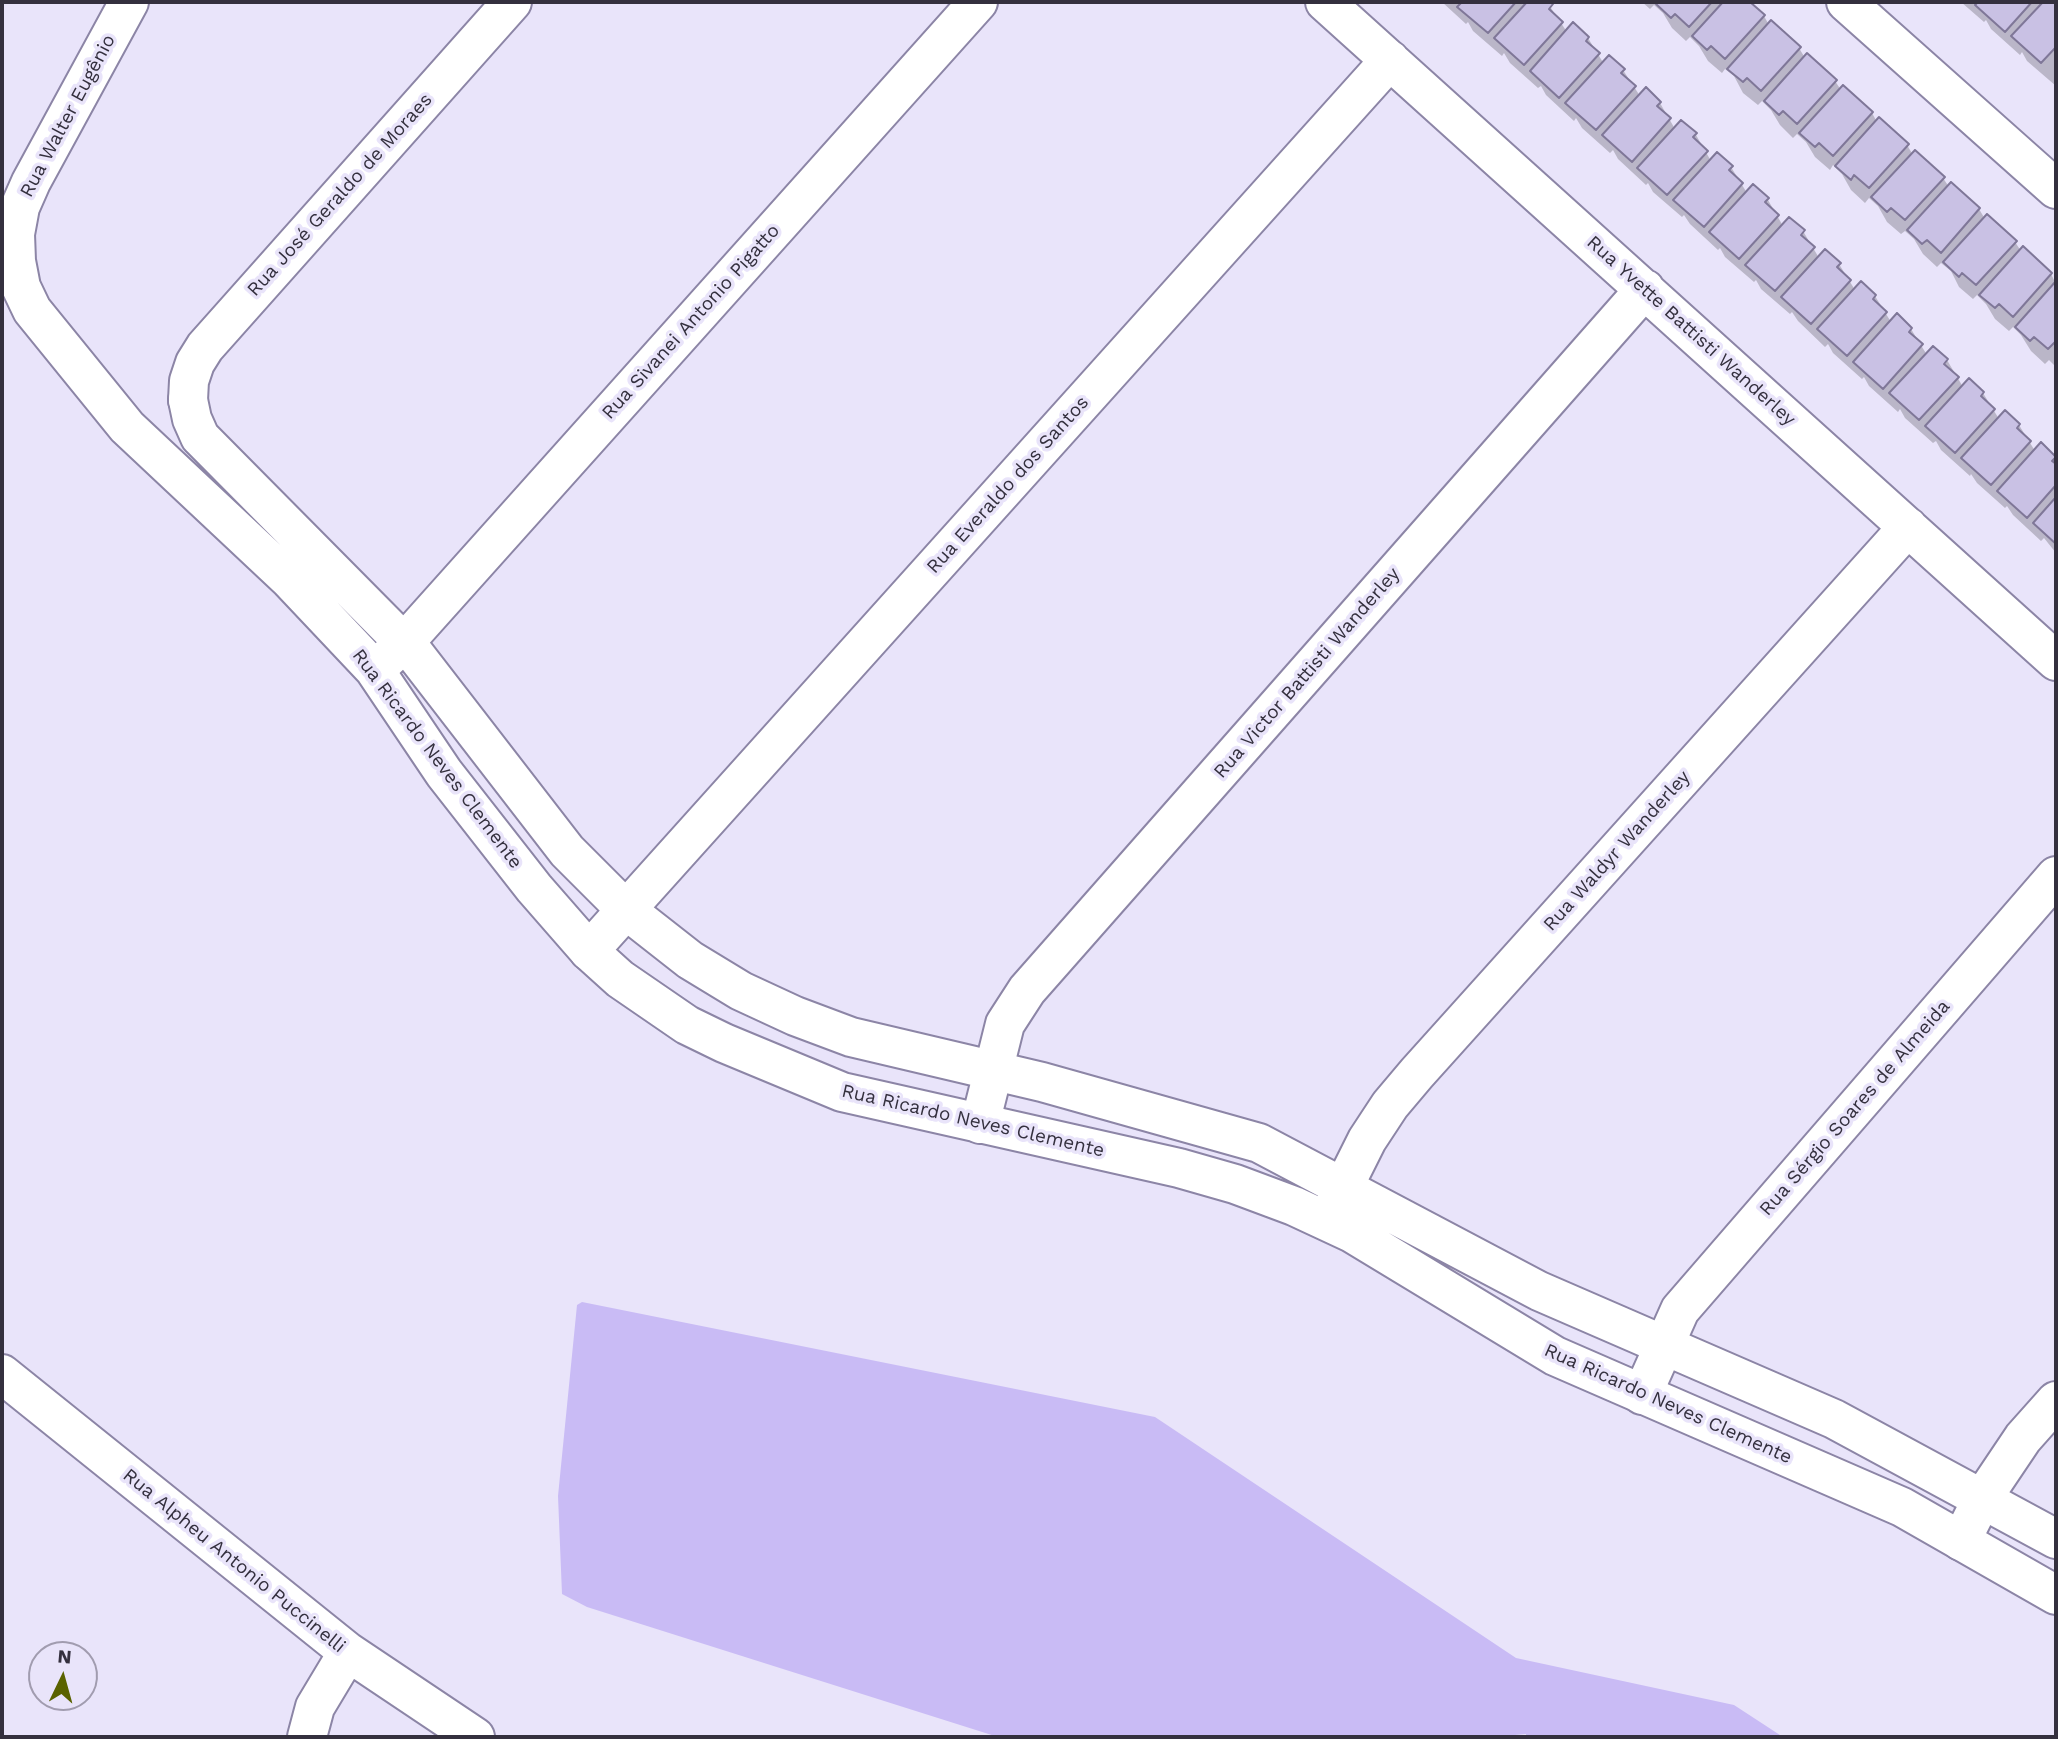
<!DOCTYPE html>
<html>
<head>
<meta charset="utf-8">
<style>
  body { margin:0 }
  #map { position:relative; width:2058px; height:1739px; overflow:hidden; background:#e9e4fa; font-family:"Work Sans",sans-serif }
  canvas { display:block }
  .frame { position:absolute; inset:0; border:4px solid #34303e; pointer-events:none }
  .north { position:absolute; left:28px; top:1641px; width:70px; height:70px; box-sizing:border-box; background:#e9e4fa; border:2px solid #a19caf; border-radius:50%; rotate:5deg; font-size:19px; font-weight:700; line-height:28px; text-align:center; color:#34303e }
  .north::after { content:''; display:block; margin:auto; width:24px; height:32px; background:#5a6200; clip-path:polygon(50% 0,100% 100%,50% 72%,0 100%) }
</style>
</head>
<body>
<div id="map">
<canvas width="2058" height="1739"></canvas>
<div class="frame"></div>
<div class="north">N</div>
</div>
<script>
const c = document.querySelector('canvas').getContext('2d');
c.lineJoin = 'round';
function fill(path, color) { c.fillStyle = color; c.fill(path, 'evenodd'); }
const shape = rows => new Path2D(rows.map(r => 'M' + r).join(''));
function strokePath(path, color, width, dash) { c.strokeStyle = color; c.lineWidth = width; c.lineCap = dash ? 'butt' : 'round'; c.setLineDash(dash || []); c.stroke(path); }
function write(font, color, halo, rows, align = 'center') {
  c.font = font + ' "Work Sans",sans-serif'; c.lineWidth = 7; c.setLineDash([]); c.textBaseline = 'middle'; c.strokeStyle = halo; c.fillStyle = color; for (const [text, x, y, turn = 0] of rows) {
    c.save(); c.translate(x, y); c.rotate((+turn || 0) * Math.PI / 180); c.textAlign = isNaN(turn) ? turn : align; if (halo) c.strokeText(text, 0, 0); c.fillText(text, 0, 0); c.restore();
  }
}
fill(shape([
  [582,1302,1155,1417,1516,1658,1734,1705,1783,1737,1526,1737,1526,1734,1493,1737,998,1737,587,1607,562,1594,558,1496,577,1305]
]), '#c9bbf5');
fill(shape([
  [1442,2,1547,2,1567,32,1588,38,1604,64,1623,70,1640,96,1660,103,1675,129,1681,122,1696,135,1711,161,1731,167,1747,193,1753,187,1768,200,1783,226,1803,231,1819,258,1839,264,1855,290,1875,296,1891,322,1911,329,1927,355,1947,360,1963,387,1983,393,1999,419,2005,412,2019,425,2035,451,2055,458,2056,553,2044,538,2041,541,2013,515,2007,506,2005,508,1977,483,1971,474,1970,476,1941,450,1936,441,1933,443,1905,418,1900,409,1898,412,1869,386,1864,377,1862,379,1833,353,1828,344,1825,347,1798,321,1792,312,1790,314,1761,289,1756,280,1754,282,1725,257,1720,248,1718,250,1690,224,1684,215,1682,217,1653,192,1648,183,1646,185,1618,159,1613,150,1610,153,1582,128,1576,118,1574,121,1546,95,1541,86,1538,88,1510,63,1504,53,1502,56,1473,31,1468,22,1466,24],
  [1642,2,1748,2,1764,16,1769,25,1799,48,1805,58,1835,81,1841,90,1872,113,1877,122,1907,145,1913,155,1943,178,1949,187,1951,185,1979,209,1985,219,2015,242,2021,251,2023,249,2051,274,2056,284,2056,367,2049,360,2045,364,2031,351,2021,335,2013,327,2009,331,1995,319,1986,304,1977,295,1973,299,1959,287,1951,271,1941,263,1937,267,1923,254,1914,239,1905,231,1901,234,1887,222,1878,206,1869,198,1865,203,1851,190,1842,174,1833,165,1830,170,1815,157,1806,142,1797,134,1793,138,1780,125,1771,110,1762,101,1758,105,1743,93,1734,76,1725,69,1722,73,1708,61,1699,46,1690,37,1686,41,1672,28,1663,13,1654,5,1650,9],
  [1961,2,2056,2,2056,86,2027,61,2022,52,2020,55,1991,29,1986,20,1984,22]
]), '#0003');
const building = shape([
  [1462,2,1516,2,1488,33,1457,7,1462,2],
  [1527,2,1550,2,1553,4,1549,9,1563,22,1524,65,1494,38,1527,2],
  [1658,2,1712,2,1689,27,1675,14,1671,18,1656,4,1658,2],
  [1723,2,1750,2,1765,15,1725,59,1711,46,1707,50,1692,36,1723,2],
  [1978,2,2032,2,2005,32,1975,5,1978,2],
  [2043,2,2056,2,2056,47,2041,63,2011,36,2043,2],
  [1771,20,1801,47,1761,91,1747,78,1743,82,1727,69,1771,20],
  [1573,22,1589,37,1586,41,1600,53,1559,98,1530,71,1573,22],
  [1807,53,1837,80,1797,124,1783,111,1779,115,1764,101,1807,53],
  [1609,55,1625,69,1621,73,1636,86,1596,130,1565,103,1609,55],
  [1843,85,1873,112,1833,156,1819,143,1815,147,1799,133,1843,85],
  [1646,87,1661,102,1657,106,1671,118,1632,162,1602,135,1646,87],
  [1879,117,1909,144,1869,188,1854,175,1851,180,1835,166,1879,117],
  [1681,120,1697,133,1693,137,1708,151,1667,195,1637,168,1681,120],
  [1915,150,1945,177,1905,220,1891,208,1887,212,1871,197,1915,150],
  [1717,152,1733,166,1729,170,1743,183,1704,227,1673,200,1717,152],
  [1951,182,1980,208,1941,253,1927,240,1922,244,1907,230,1951,182],
  [1753,184,1769,198,1765,202,1779,215,1739,259,1709,232,1753,184],
  [1987,214,2017,241,1976,285,1962,273,1959,277,1943,262,1987,214],
  [1789,217,1805,230,1801,235,1815,247,1775,291,1745,265,1789,217],
  [2023,246,2052,273,2013,317,1999,304,1995,308,1979,295,2023,246],
  [1825,249,1841,263,1837,267,1851,280,1811,324,1781,297,1825,249],
  [1861,281,1876,295,1873,299,1887,312,1847,356,1817,329,1861,281],
  [2056,281,2056,341,2048,349,2034,337,2030,341,2015,327,2056,281],
  [1897,313,1912,328,1909,332,1923,344,1883,389,1853,362,1897,313],
  [1933,346,1948,359,1944,364,1959,377,1919,420,1889,393,1933,346],
  [1969,378,1984,392,1981,396,1995,409,1955,453,1925,426,1969,378],
  [2005,410,2020,424,2017,428,2031,441,1991,485,1961,458,2005,410],
  [2041,442,2056,457,2052,461,2056,464,2056,485,2027,518,1997,491,2041,442],
  [2056,497,2056,544,2033,523,2056,497]
]);
fill(building, '#c9c1e4');
strokePath(building, '#7f7798', 2);
const minor = shape([
  [1325,2,2056,661],
  [1846,2,2056,189],
  [188,400,189,381,195,363,205,347,512,2],
  [379,666,404,643,978,2],
  [589,951,1390,60],
  [980,1124,1005,1024,1027,990,1645,289],
  [1329,1216,1367,1140,1390,1105,1417,1073,1908,527],
  [2,1374,348,1652,475,1737],
  [1642,1395,1680,1310,2056,876],
  [1961,1541,1982,1499,2023,1438,2056,1401],
  [307,1737,315,1707,348,1652]
]);
const tertiary = shape([
  [129,2,31,182,20,207,15,234,16,261,21,287,32,310,127,427,290,580,374,669,444,773,534,888,589,951,620,979,687,1025,724,1043,842,1092,1179,1168,1235,1184,1294,1206,1352,1233,1555,1356,1902,1507,2056,1595],
  [188,400,192,419,200,437,414,653,567,851,625,909,690,960,741,991,795,1016,851,1037,1042,1082,1259,1143,1539,1291,1834,1419,2056,1539]
]);
strokePath(minor, '#8c85a6', 42);
strokePath(tertiary, '#8c85a6', 42);
strokePath(minor, '#fff', 38);
strokePath(tertiary, '#fff', 38);
write('19px', '#34303e', '#e9e4fa', [
  ["Rua Walter Eugênio",68,116,-62],
  ["Rua José Geraldo de Moraes",340,195,-48],
  ["Rua Sivanei Antonio Pigatto",691,322,-48],
  ["Rua Yvette Battisti Wanderley",1691,331,42],
  ["Rua Everaldo dos Santos",1008,485,-48],
  ["Rua Victor Battisti Wanderley",1307,673,-49],
  ["Rua Ricardo Neves Clemente",437,759,53],
  ["Rua Waldyr Wanderley",1617,851,-48],
  ["Rua Sérgio Soares de Almeida",1855,1108,-49],
  ["Rua Ricardo Neves Clemente",973,1121,13],
  ["Rua Ricardo Neves Clemente",1668,1404,24],
  ["Rua Alpheu Antonio Puccinelli",234,1561,39]
]);
</script>
</body>
</html>
